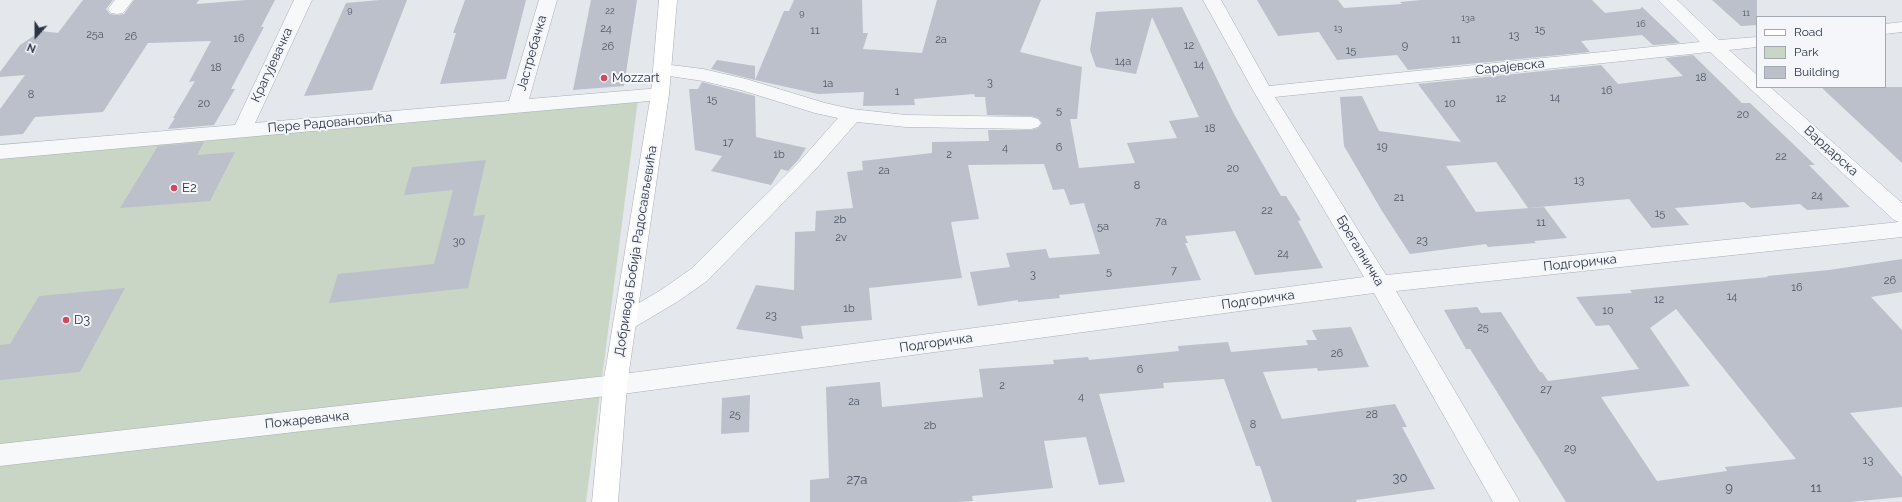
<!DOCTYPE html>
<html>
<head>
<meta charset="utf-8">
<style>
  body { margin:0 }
  #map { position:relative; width:1902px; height:502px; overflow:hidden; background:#e4e7ec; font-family:Raleway,sans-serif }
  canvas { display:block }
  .legend { position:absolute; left:1756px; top:16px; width:130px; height:72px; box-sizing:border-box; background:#f4f6f9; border:1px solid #a4a8b1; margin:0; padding:5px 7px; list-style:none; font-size:12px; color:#2b3445 }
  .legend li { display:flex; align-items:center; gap:8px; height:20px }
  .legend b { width:20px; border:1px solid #a4a8b1 }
  .north { position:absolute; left:16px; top:16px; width:40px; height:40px; -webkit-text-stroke:3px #f4f6f9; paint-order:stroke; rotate:201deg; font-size:11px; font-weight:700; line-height:16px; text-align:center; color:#2b3445 }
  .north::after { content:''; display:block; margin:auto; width:14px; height:18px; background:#2b3445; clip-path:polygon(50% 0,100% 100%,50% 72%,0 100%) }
</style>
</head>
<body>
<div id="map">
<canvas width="1902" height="502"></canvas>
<ul class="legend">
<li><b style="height:5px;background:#fff"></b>Road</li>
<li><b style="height:11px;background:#c9d6c5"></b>Park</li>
<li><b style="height:11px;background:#bbc0ca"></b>Building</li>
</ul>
<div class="north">N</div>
</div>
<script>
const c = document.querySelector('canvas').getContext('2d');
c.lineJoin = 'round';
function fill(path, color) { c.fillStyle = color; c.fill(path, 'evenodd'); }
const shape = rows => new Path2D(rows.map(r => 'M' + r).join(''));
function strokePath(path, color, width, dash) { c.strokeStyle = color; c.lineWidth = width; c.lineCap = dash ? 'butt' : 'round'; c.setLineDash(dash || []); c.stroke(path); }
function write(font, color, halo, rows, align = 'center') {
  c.font = font + ' Raleway,sans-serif'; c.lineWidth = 4; c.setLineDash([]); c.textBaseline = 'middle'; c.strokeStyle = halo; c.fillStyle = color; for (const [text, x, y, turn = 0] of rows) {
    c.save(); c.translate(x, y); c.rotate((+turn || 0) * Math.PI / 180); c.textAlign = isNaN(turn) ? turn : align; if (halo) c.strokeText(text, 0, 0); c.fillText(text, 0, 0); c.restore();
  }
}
fill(shape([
  [638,99,586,502,0,502,0,144]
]), '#c9d6c5');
fill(shape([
  [83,0,113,0,106,9,110,14,117,15,124,14,134,0,199,0,196,4,247,0,275,0,261,27,264,27,231,89,235,89,214,125,168,129,175,118,173,118,195,81,189,82,211,41,148,43,103,112,35,117,23,134,0,136,0,109,25,75,0,77,0,72,20,45,41,31,58,33],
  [380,0,407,0,372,90,304,96,346,3],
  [465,0,526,0,506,79,440,84,456,33,453,33],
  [591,0,637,0,624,86,573,90],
  [794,0,862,0,863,33,868,33,863,49,922,53,937,0,1041,0,1020,52,1082,67,1077,119,1070,119,1079,168,1135,163,1127,143,1177,138,1169,121,1199,117,1152,17,1136,74,1096,67,1090,50,1096,12,1182,7,1234,114,1281,196,1286,196,1301,220,1298,221,1323,268,1255,275,1235,231,1185,236,1188,243,1185,243,1201,280,1059,295,1060,298,1018,302,1018,300,978,306,970,272,1010,267,1006,253,1046,249,1049,258,1100,254,1084,203,1070,205,1064,189,1053,190,1044,164,968,165,979,219,951,222,962,278,869,288,872,320,801,326,803,339,736,329,756,285,794,290,795,232,815,231,816,211,853,208,847,172,863,170,862,161,932,153,932,142,989,141,988,130,1031,130,1038,128,1042,123,1038,118,1031,116,987,115,985,97,975,97,974,94,914,99,915,105,863,106,864,92,818,94,755,80,784,11,789,11],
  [1257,0,1338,0,1344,8,1402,4,1400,2,1421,0,1592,0,1605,13,1640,9,1642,7,1680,43,1653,45,1642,35,1581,41,1590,52,1408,70,1397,55,1337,60,1319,32,1278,36],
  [1712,0,1757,0,1757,25,1741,26],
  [1693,55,1742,103,1750,103,1790,141,1815,165,1809,165,1850,207,1807,210,1800,204,1751,208,1744,202,1675,208,1689,225,1652,228,1629,199,1528,208,1496,162,1446,166,1476,212,1544,207,1567,238,1534,241,1536,243,1488,247,1486,244,1410,254,1382,211,1344,146,1340,97,1362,96,1379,131,1461,142,1418,84,1601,65,1618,84,1683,76,1665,58],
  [717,60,755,66,755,80,711,69],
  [702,82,755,96,756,137,806,148,799,159,788,171,781,169,771,185,711,171,722,156,695,150,689,89,698,89],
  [1834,87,1902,87,1902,163,1822,88,1835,88],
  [204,142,197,155,235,152,210,201,120,208,158,146],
  [486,160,473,216,485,215,468,288,329,303,338,274,434,264,453,190,404,195,412,167],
  [1902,259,1902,292,1871,297,1902,330,1902,407,1850,413,1902,477,1902,497,1850,502,1566,502,1470,349,1466,349,1444,310,1477,307,1481,313,1501,312,1540,372,1542,372,1548,381,1639,369,1609,325,1596,326,1576,297,1632,293,1630,290,1768,277,1767,276,1829,270],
  [1676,309,1796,459,1725,467,1727,471,1657,481,1601,397,1690,386,1650,328],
  [125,288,80,372,0,380,0,345,10,344,39,296],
  [1351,327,1369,367,1318,371,1317,368,1263,372,1282,419,1395,404,1407,427,1402,427,1435,489,1356,500,1357,502,1272,502,1260,466,1256,466,1224,379,1163,383,1164,388,1099,394,1125,482,1099,485,1086,437,1044,441,1053,488,972,496,973,501,958,502,810,502,810,480,829,478,826,387,880,382,882,407,983,397,979,369,1054,364,1053,360,1088,357,1089,360,1179,351,1178,346,1228,342,1231,352,1308,345,1306,340,1317,340,1312,330],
  [750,395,749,432,721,434,722,398]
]), '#bbc0ca');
const street = shape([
  [115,0,133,0,123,13,117,14,111,13,108,9,115,0],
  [294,0,312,0,255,123,509,101,539,0,557,0,529,99,660,88,667,90,669,94,667,98,660,100,0,159,0,145,235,125,294,0],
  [1203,0,1221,0,1269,86,1700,42,1658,0,1677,0,1719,40,1757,37,1757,47,1729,50,1757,75,1757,87,1770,87,1902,203,1902,237,1396,291,1520,502,1493,502,1374,293,615,395,0,466,0,444,615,375,1364,277,1254,92,1203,0],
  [1710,52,1894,220,1899,222,1386,275,1275,97,1710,52],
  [1902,22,1902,32,1885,34,1885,24,1902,22],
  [663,64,703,69,746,79,825,103,852,109,906,115,1031,117,1038,119,1041,123,1038,127,1031,129,906,127,857,122,814,171,707,281,677,302,633,328,625,331,617,328,613,322,617,316,661,290,691,269,800,161,838,118,815,113,741,90,703,81,656,74,654,70,656,66,663,64]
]);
const secondary = shape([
  [659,0,677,0,669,94,627,385,618,502,592,502,603,385,651,94,659,0]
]);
strokePath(street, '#a9aeb7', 1);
strokePath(secondary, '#a9aeb7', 1);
fill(street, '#f7f8fa');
fill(secondary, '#fff');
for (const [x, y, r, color] of [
  [604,78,4,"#d1495b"],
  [174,188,4,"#d1495b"],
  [66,320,4,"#d1495b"]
]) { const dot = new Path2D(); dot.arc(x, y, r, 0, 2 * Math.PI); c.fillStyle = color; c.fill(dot); strokePath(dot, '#f4f6f9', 1.5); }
write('9px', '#4f5766', null, [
  ["9",350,10],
  ["22",610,11],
  ["9",802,13],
  ["11",1746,13],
  ["13a",1468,18],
  ["16",1641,24],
  ["13",1338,28]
]);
write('11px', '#4f5766', null, [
  ["24",606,29],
  ["15",1540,30],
  ["11",815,31],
  ["25a",95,35],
  ["13",1514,36],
  ["26",131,37],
  ["16",239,39],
  ["2a",941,40],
  ["11",1456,40],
  ["12",1189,46],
  ["9",1405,46],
  ["26",608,47],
  ["15",1351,51],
  ["14a",1123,62],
  ["14",1199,65],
  ["18",216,68],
  ["18",1701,78],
  ["3",990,83],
  ["1a",828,84],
  ["16",1607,91],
  ["1",897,92],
  ["8",31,95],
  ["14",1555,98],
  ["12",1501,99],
  ["15",712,100],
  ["20",204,104],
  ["10",1450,104],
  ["5",1059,111],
  ["20",1743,115],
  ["18",1210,129],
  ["17",728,143],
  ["19",1382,147],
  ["4",1005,148],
  ["6",1059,148],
  ["1b",779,155],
  ["2",949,155],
  ["22",1781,157],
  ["20",1233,169],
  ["2a",884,171],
  ["13",1579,181],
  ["8",1137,186],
  ["24",1817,196],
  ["21",1399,198],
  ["22",1267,211],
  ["15",1660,214],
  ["2b",840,220],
  ["7a",1161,222],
  ["11",1541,223],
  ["5a",1103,227],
  ["2v",841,238],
  ["23",1422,241],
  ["30",459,242],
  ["24",1283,254],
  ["7",1174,271],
  ["5",1109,272],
  ["3",1033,275],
  ["26",1890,281],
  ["16",1797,288],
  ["14",1732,297],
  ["12",1659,300],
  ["1b",849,309],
  ["10",1608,311],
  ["23",771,316],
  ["25",1483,328],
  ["26",1337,354],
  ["6",1140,370],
  ["2",1002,386],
  ["27",1546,390],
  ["4",1081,397],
  ["2a",854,402],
  ["25",735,415],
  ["28",1372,415],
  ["8",1253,425],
  ["2b",930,426],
  ["29",1570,449],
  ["13",1868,461]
]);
write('13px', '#2b3445', '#f4f6f9', [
  ["Јастребачка",532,53,-74],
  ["Крагујевачка",272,65,-65],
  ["Сарајевска",1510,67,-6],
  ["Пере Радовановића",330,123,-5],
  ["Вардарска",1831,151,42],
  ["Добривоја Бобија Радосављевића",636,251,-81],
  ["Брегалничка",1360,251,59],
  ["Подгоричка",1580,263,-6],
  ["Подгоричка",1258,300,-8],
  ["Подгоричка",936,343,-8],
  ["Пожаревачка",307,420,-6]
]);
write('13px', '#2b3445', '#f4f6f9', [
  ["Mozzart",612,78],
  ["E2",182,188],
  ["D3",74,320]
], 'left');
write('13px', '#4f5766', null, [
  ["30",1400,478],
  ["27a",857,480],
  ["9",1729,488],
  ["11",1816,488]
]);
</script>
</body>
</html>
